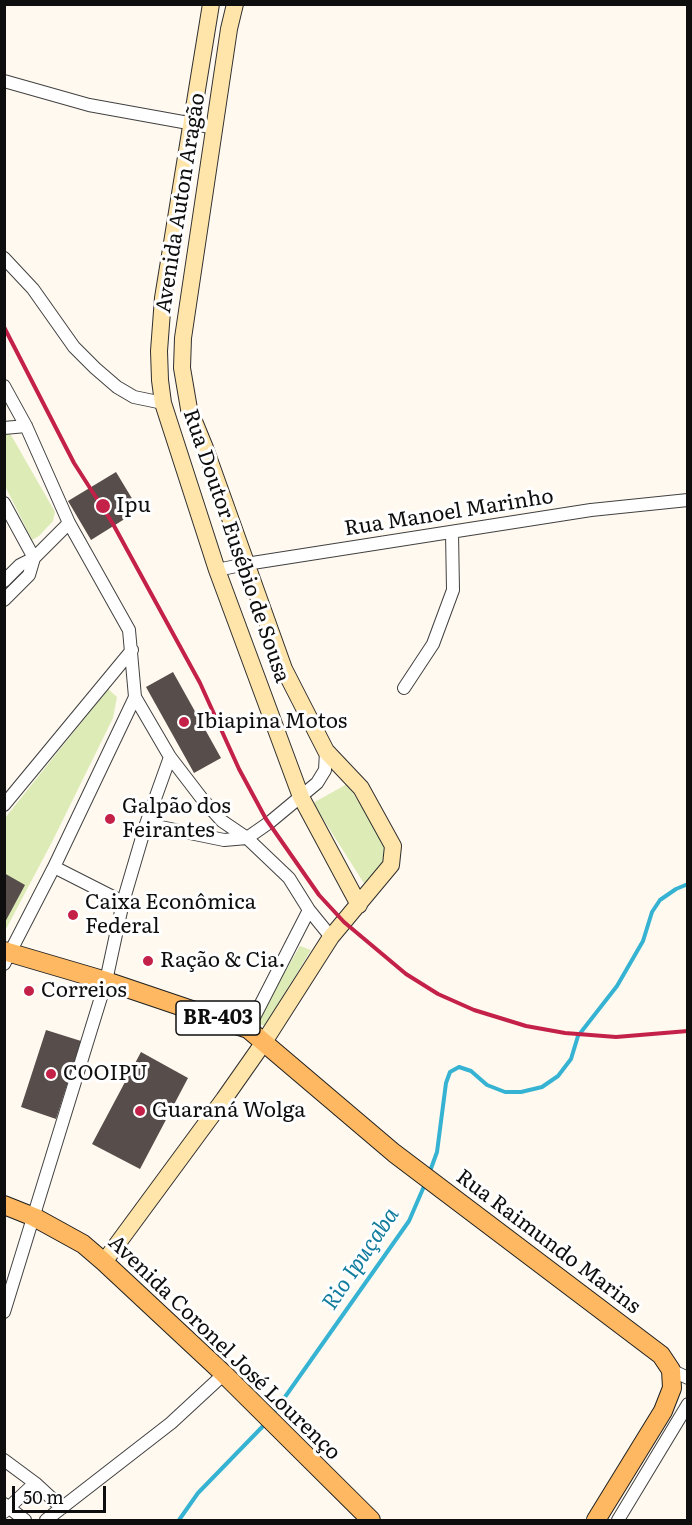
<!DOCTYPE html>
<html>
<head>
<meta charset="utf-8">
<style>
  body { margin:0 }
  #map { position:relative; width:692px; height:1525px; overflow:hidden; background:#fff9ef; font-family:Literata,serif }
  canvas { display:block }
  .frame { position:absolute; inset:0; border:6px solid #0e0e0e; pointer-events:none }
  .scale { position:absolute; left:12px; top:1486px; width:94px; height:27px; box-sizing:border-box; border:3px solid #0e0e0e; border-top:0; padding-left:8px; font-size:18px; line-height:21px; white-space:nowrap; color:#0e0e0e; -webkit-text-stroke:4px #fff; paint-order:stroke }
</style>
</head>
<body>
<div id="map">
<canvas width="692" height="1525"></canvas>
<div class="frame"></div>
<div class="scale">50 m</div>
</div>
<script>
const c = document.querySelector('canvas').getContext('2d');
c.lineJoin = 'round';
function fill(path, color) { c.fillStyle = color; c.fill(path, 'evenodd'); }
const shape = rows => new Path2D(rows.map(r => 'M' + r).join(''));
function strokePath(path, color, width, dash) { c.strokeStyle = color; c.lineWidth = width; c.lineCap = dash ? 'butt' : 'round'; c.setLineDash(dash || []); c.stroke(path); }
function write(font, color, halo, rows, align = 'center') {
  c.font = font + ' Literata,serif'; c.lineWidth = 6; c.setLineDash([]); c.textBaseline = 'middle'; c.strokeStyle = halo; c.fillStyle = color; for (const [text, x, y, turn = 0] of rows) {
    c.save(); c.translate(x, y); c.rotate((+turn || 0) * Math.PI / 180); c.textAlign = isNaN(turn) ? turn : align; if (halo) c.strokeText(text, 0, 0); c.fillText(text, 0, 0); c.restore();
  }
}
fill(shape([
  [5,433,11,435,55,512,53,521,39,536,32,540,5,486],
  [108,689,117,697,113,718,52,842,5,931,5,818],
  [347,784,384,840,385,861,365,885,313,803],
  [300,946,311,950,265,1026,260,1024,259,1016]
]), '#ddebb7');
strokePath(shape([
  [429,1174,437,1152,446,1083,450,1072,459,1067,471,1071,487,1085,505,1092,521,1092,542,1087,558,1076,571,1059,578,1036,617,986,643,941,652,912,660,900,676,889,688,884],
  [273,1414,409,1221,425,1184],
  [179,1520,198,1493,266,1423]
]), '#36b3d2', 4);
fill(shape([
  [116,472,139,510,91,540,68,501],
  [173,672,221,758,194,773,146,687],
  [4,873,25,885,4,924],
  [46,1030,81,1041,56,1119,21,1107],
  [141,1052,188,1078,140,1169,92,1144]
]), '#574d4a');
const street = shape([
  [4,81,89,105,216,128],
  [4,258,33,289,74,347,95,368,117,387,134,397,163,403],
  [4,386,26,426,69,523,129,630,135,697,170,757,203,800,222,821,247,838,289,878,309,910,331,937],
  [4,428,26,426],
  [4,503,34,558],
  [217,570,246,564,591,510,688,500],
  [4,581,20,565,34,558,69,523],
  [4,600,29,575,34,558],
  [404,688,433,644,453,590,452,532],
  [4,805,132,650],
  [146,824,224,840,247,838,270,822,317,783,325,770,326,751],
  [54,867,123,902],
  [4,964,54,867,135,697],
  [248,1029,309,910],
  [4,1312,106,981,123,902,146,824,170,757],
  [671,1370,688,1378],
  [4,1460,35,1483,62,1508],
  [4,1504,25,1520],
  [4,1512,35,1483],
  [46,1520,171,1423,224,1374],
  [618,1520,688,1404]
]);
const secondary = shape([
  [211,4,163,298,159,351,160,380,163,403,217,570,301,797,359,905],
  [104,1262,224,1099,264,1042,331,937,391,865,393,846,361,788,326,751,284,669,205,448,189,409,182,368,183,338,229,29,235,4]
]);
const primary = shape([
  [4,951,106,981,248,1029,394,1153,661,1355,671,1370,672,1388,663,1411,596,1520],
  [4,1205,34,1217,83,1244,104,1262,224,1374,371,1520]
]);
strokePath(street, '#414141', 14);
strokePath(secondary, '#303030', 18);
strokePath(primary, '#1f1f1f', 20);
strokePath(street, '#fff', 12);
strokePath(secondary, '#ffe5aa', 16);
strokePath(primary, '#fdb861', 18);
strokePath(shape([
  [4,327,74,463,113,524,200,683,239,769,266,819,319,895,344,922,406,974,438,994,474,1010,526,1026,565,1033,616,1037,688,1031]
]), '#c42149', 4);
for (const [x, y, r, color] of [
  [103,506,8,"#c42149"],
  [184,722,6,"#c42149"],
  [110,819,6,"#c42149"],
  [73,915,6,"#c42149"],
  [148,961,6,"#c42149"],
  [29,991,6,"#c42149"],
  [51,1074,6,"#c42149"],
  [140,1111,6,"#c42149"]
]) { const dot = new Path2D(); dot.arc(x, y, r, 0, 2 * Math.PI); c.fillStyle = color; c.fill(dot); strokePath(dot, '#fff', 2); }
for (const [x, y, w] of [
  [218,1018,84]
]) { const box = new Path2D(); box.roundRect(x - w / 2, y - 17, w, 34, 4.5); c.fillStyle = '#fff'; c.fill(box); strokePath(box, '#0e0e0e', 1.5); }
write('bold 20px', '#0e0e0e', null, [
  ["BR-403",218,1018]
]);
write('21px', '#0e0e0e', '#fff', [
  ["Avenida Auton Aragão",181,203,-81],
  ["Rua Manoel Marinho",449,513,-9],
  ["Rua Doutor Eusébio de Sousa",236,546,71],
  ["Rua Raimundo Marins",548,1242,37],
  ["Avenida Coronel José Lourenço",224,1348,44]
]);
write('21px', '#0e0e0e', '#fff', [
  ["Ipu",116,506],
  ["Ibiapina Motos",196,722],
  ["Galpão dos",122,807],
  ["Feirantes",122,831],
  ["Caixa Econômica",85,903],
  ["Federal",85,927],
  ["Ração & Cia.",160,961],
  ["Correios",41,991],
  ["COOIPU",63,1074],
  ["Guaraná Wolga",152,1111]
], 'left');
write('italic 22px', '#127c9e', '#fff', [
  ["Rio Ipuçaba",361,1259,-56]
]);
</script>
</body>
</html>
